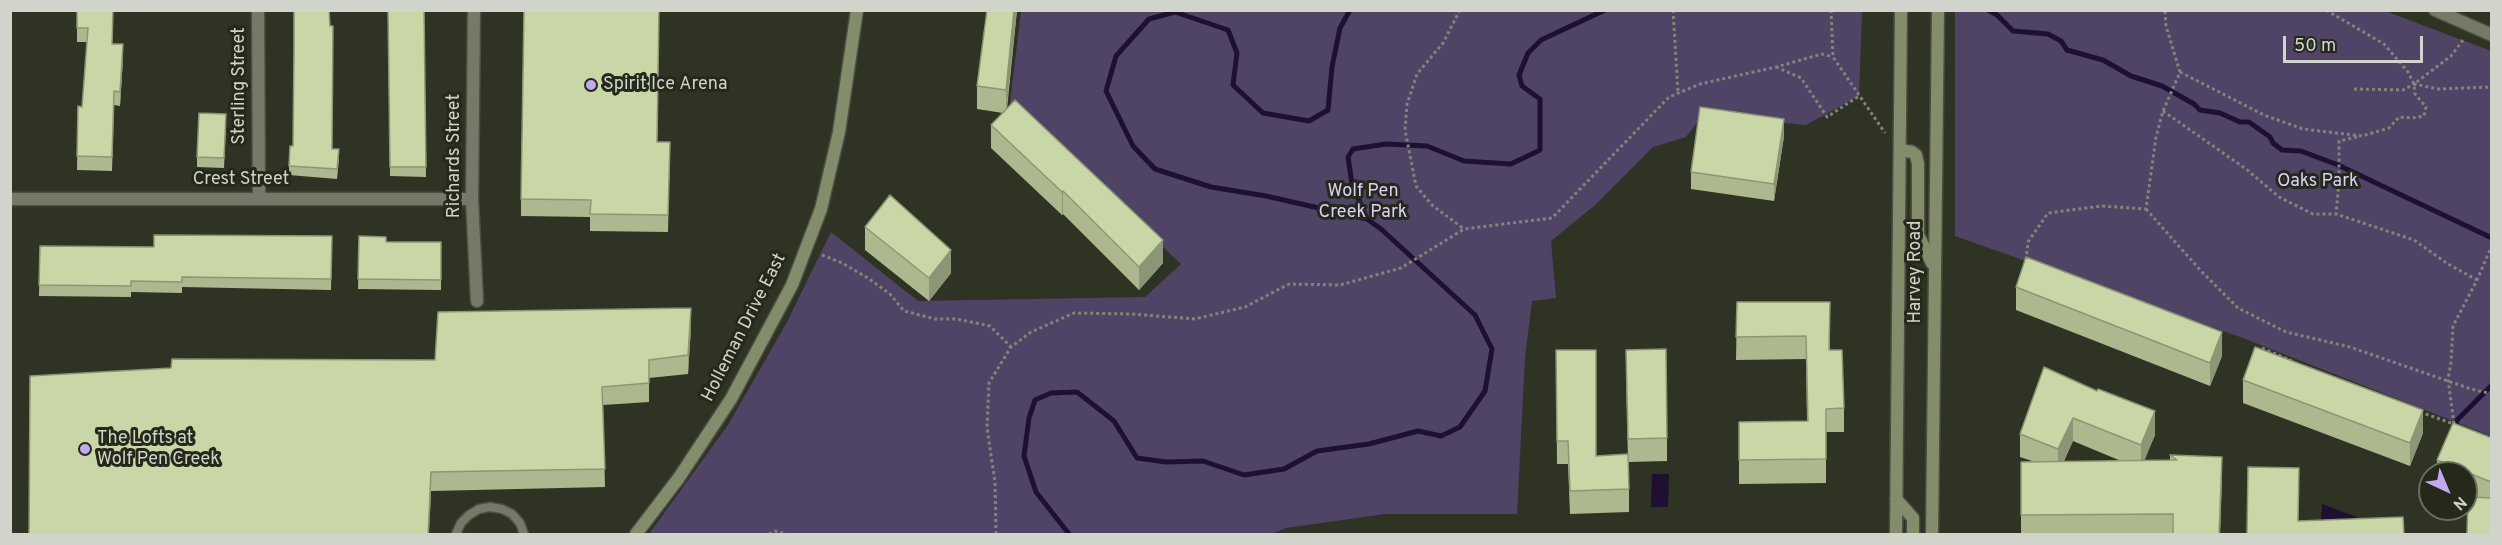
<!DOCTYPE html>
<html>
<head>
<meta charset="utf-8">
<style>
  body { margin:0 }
  #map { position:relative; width:2502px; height:545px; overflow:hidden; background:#2f3323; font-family:Overpass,sans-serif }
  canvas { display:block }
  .frame { position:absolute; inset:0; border:12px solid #d1d4ca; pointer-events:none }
  .north { position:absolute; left:2418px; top:461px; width:60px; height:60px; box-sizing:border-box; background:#25291a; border:2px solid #6a6d60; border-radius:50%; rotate:136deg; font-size:16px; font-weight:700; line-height:24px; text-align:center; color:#d1d4ca }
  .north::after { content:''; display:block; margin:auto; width:21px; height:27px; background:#c2a7f2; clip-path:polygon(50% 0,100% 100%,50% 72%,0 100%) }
  .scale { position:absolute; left:2283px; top:36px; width:140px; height:27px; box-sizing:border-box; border:3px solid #d1d4ca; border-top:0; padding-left:8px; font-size:18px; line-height:21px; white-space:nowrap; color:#d1d4ca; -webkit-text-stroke:4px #25291a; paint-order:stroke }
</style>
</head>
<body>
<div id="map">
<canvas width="2502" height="545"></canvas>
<div class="frame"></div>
<div class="north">N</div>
<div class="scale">50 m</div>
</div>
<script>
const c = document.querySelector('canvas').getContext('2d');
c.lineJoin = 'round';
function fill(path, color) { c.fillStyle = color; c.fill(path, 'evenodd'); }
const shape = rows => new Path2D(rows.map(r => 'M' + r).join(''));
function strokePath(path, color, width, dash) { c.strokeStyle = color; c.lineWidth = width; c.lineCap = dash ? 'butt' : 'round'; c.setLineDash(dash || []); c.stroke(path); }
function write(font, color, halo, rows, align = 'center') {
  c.font = font + ' Overpass,sans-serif'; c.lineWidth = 6; c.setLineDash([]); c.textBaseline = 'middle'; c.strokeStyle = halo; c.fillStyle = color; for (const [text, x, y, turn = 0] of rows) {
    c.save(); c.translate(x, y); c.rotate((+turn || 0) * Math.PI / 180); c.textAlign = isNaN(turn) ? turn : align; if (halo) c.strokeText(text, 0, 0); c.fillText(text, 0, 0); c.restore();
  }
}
fill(shape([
  [1021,11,1862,11,1859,96,1806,125,1702,116,1686,137,1653,147,1595,205,1551,241,1556,298,1532,301,1525,357,1517,514,1385,514,1286,528,1271,534,649,534,728,425,786,324,831,232,918,301,1145,297,1181,264,1010,103],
  [1955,11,2385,11,2491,51,2491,436,2243,338,1955,236]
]), '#504466');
fill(shape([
  [1652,474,1669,474,1668,507,1651,507],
  [2322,504,2357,517,2355,524,2321,522]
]), '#1f1033');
strokePath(shape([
  [1988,10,1997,15,2013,31,2048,34,2061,41,2067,50,2103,60,2131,76,2162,86,2194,104,2200,110,2220,113,2240,122,2249,122,2270,137,2273,143,2282,150,2301,151,2338,165,2492,238],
  [1367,219,1352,184,1348,157,1353,149,1386,144,1427,146,1464,161,1511,164,1540,150,1540,99,1522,86,1519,75,1528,53,1541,40,1605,10],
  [2455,429,2457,420,2492,385],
  [1069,534,1036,492,1024,456,1029,418,1035,400,1051,393,1077,392,1114,421,1137,458,1166,462,1203,461,1244,475,1284,469,1317,451,1369,444,1418,431,1441,436,1460,427,1485,391,1492,349,1475,315,1381,229,1367,219,1266,196,1211,187,1155,169,1133,146,1106,91,1116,56,1149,19,1175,12,1228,30,1237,53,1233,85,1263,113,1309,121,1328,110,1332,67,1340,28,1350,10]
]), '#1f1033', 5);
const lane = shape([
  [456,534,461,523,469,515,479,509,490,507,502,509,512,514,520,523,524,534]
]);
const street = shape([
  [258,10,259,197],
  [474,10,472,199,477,301],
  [2435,10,2492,35],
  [10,199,472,199]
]);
const secondary = shape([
  [1901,150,1912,152,1916,155,1918,164,1918,235,1932,263],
  [1896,499,1913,518,1913,534],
  [636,534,678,479,731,399,792,285,821,209,839,132,857,10],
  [1896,534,1901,10],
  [1932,534,1938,10]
]);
strokePath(lane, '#4b4f41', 11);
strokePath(street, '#4b4f41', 15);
strokePath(secondary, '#4b4f41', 15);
strokePath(shape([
  [1460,10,1443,43,1417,74,1407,104,1405,130,1416,186,1432,205,1464,229],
  [1673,10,1678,92],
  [1831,10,1833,57,1885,133],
  [2463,40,2451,56,2414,84,2438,89,2492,87],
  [1776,67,1801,78,1827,117,1859,96],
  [2180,72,2264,115,2303,129,2362,136,2389,128,2399,117,2412,118,2424,116,2426,107,2415,94,2414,84,2408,72,2384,44,2326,10],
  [2354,89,2403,90,2414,84],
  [2163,111,2246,169,2279,197,2313,214,2336,214],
  [2357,137,2339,141,2339,181,2336,214,2414,240,2448,264,2477,280],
  [2146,209,2201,271,2238,308,2286,332,2350,347,2471,389,2492,394],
  [822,255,842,263,868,278,890,294,904,311,935,319,957,319,990,326,1011,347],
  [2026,260,2028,242,2048,213,2102,206,2146,209,2156,137,2163,111,2180,72,2166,26,2165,10],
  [2262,348,2292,361],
  [2420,412,2454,424],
  [2454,424,2448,379,2451,363,2453,326,2477,280,2492,245],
  [769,534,775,531,786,534],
  [996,534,995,482,987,428,989,383,1011,347,1031,332,1074,313,1131,314,1195,319,1245,307,1289,284,1340,285,1401,268,1464,229,1552,218,1669,97,1700,84,1776,67,1822,54,1833,57]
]), '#818477', 3, [3, 3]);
strokePath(lane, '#757a68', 8);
strokePath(street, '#757a68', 12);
strokePath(secondary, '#838c6b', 12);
fill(shape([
  [77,10,112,44,123,58,120,106,114,105,112,171,77,170,78,106,82,107,87,42,77,42],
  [388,10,424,10,426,177,390,176],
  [1017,10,1007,109,1163,263,1139,290,1063,214,1062,215,991,148,991,125,1003,113,977,109,977,86],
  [294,54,332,149,339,159,337,179,289,175,289,166,293,146],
  [226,124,224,168,197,167,197,157],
  [1784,136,1774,201,1691,189,1691,172],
  [657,142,670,142,668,232,590,231,590,217,521,216,521,199],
  [865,227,951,273,929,301,865,250],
  [332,236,331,290,182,287,182,293,131,292,131,297,39,296,40,246,154,247],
  [359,236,386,242,441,242,441,290,358,289],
  [2016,287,2222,356,2210,386,2016,310],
  [1737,302,1830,302,1830,350,1844,408,1844,432,1826,432,1826,483,1739,484,1739,422,1807,421,1806,359,1736,360],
  [691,327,688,374,649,378,649,402,603,405,605,487,431,491,429,534,435,360],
  [1556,350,1596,456,1629,489,1629,512,1570,514,1568,464,1557,464],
  [2044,367,2155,435,2144,460,2170,460,2170,455,2222,480,2220,534,2021,534,2021,462,2032,461,2020,457,2020,434],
  [2073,441,2121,461,2064,461],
  [1626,373,1667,438,1667,461,1628,462],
  [2243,380,2423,433,2410,466,2243,403],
  [2492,438,2492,534,2471,497,2466,495,2466,473,2437,473,2437,460]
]), '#adb88f');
fill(shape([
  [1014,10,1017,10,1006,113,1006,90],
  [123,44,123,58,120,106,120,92],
  [1784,119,1784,136,1774,201,1774,184],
  [1063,191,1063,214,1062,215,1062,192],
  [1163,240,1163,263,1139,290,1139,267],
  [951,250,951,273,929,301,929,278],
  [691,308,691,327,688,374,688,355],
  [2222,332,2222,356,2210,386,2210,363],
  [2423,410,2423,433,2410,466,2410,443],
  [2155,411,2155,435,2141,469,2141,445],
  [2073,418,2073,441,2058,472,2058,449],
  [2222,457,2220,534,2219,534],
  [431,472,431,491,429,534,428,534]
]), '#8d9674');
const building = shape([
  [77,10,113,10,112,44,123,44,120,92,114,91,112,157,77,156,78,106,82,107,88,28,77,28,77,10],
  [294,10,329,10,330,26,333,26,332,149,339,149,337,169,289,166,290,146,293,146,294,49,294,10],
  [388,10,424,10,426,167,390,167,388,10],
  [524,10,659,10,657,142,670,142,668,215,590,214,591,200,521,199,524,10],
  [987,10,1014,10,1006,90,977,86,987,10],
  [1015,100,1163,240,1139,267,1063,191,1062,192,991,125,1015,100],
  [1700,107,1784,119,1774,184,1691,172,1700,107],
  [199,113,226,114,224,158,197,157,199,113],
  [890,195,951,250,929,278,865,227,890,195],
  [154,235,332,236,331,279,182,277,182,282,131,281,131,286,39,285,40,246,154,247,154,235],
  [359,236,386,237,386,242,441,242,441,280,358,279,359,236],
  [2026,257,2222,332,2210,363,2016,287,2026,257],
  [1737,302,1830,302,1829,350,1842,350,1844,408,1826,409,1826,459,1739,460,1739,422,1808,421,1806,336,1736,337,1737,302],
  [691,308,688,355,649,360,649,383,602,387,605,469,431,472,428,534,29,534,30,376,171,368,172,359,435,360,438,312,691,308],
  [2255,347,2423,410,2410,443,2243,380,2255,347],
  [1666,349,1667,438,1628,439,1626,350,1666,349],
  [1556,350,1596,350,1596,456,1628,454,1629,489,1570,491,1568,441,1557,441,1556,350],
  [2044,367,2097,391,2098,389,2155,411,2141,445,2073,418,2058,449,2020,434,2044,367],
  [2453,423,2492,438,2491,482,2437,460,2453,423],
  [2170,455,2222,457,2219,534,2173,534,2173,514,2021,515,2021,462,2177,460,2170,455],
  [2248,467,2299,468,2298,521,2403,517,2404,534,2247,534,2248,467],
  [2468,497,2492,498,2492,534,2467,534,2468,497]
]);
fill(building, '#c9d6a6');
strokePath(building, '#8d9674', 1.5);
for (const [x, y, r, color] of [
  [591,85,6,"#c2a7f2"],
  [85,449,6,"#c2a7f2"]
]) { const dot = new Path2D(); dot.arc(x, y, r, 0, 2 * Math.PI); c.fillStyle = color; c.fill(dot); strokePath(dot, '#25291a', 2); }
write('18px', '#d1d4ca', '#25291a', [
  ["Spirit Ice Arena",603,85],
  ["The Lofts at",97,439],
  ["Wolf Pen Creek",97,460]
], 'left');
write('18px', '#d1d4ca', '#25291a', [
  ["Sterling Street",240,86,-90],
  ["Richards Street",455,156,-90],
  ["Crest Street",241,180],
  ["Harvey Road",1916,272,-90],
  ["Holleman Drive East",745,328,-63]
]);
write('18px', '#ddcff8', '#25291a', [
  ["Oaks Park",2318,182],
  ["Wolf Pen",1363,192],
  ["Creek Park",1363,213]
]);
</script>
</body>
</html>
